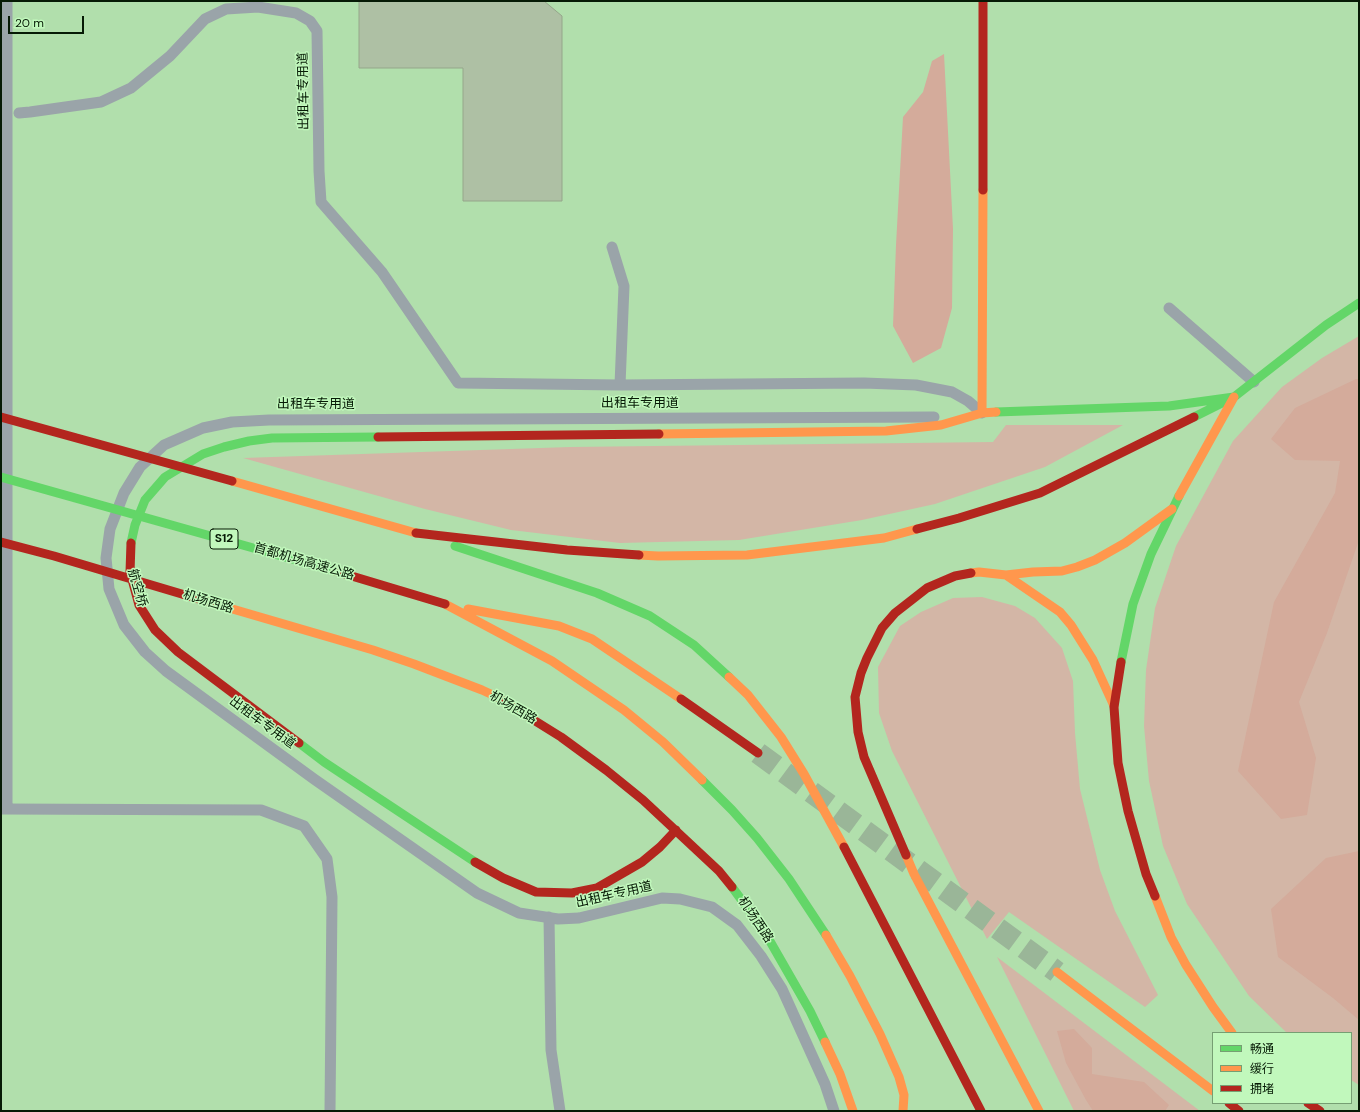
<!DOCTYPE html>
<html>
<head>
<meta charset="utf-8">
<style>
  body { margin:0 }
  #map { position:relative; width:1360px; height:1112px; overflow:hidden; background:#bfddbd; font-family:"DM Sans","Noto Sans SC",sans-serif }
  canvas { display:block }
  .frame { position:absolute; inset:0; border:2px solid #061a05; pointer-events:none }
  .legend { position:absolute; left:1212px; top:1032px; width:140px; height:72px; box-sizing:border-box; background:#c1f8bc; border:1px solid #769f73; margin:0; padding:5px 7px; list-style:none; font-size:12px; color:#061a05 }
  .legend li { display:flex; align-items:center; gap:8px; height:20px }
  .legend b { width:20px; border:1px solid #769f73 }
  .scale { position:absolute; left:8px; top:16px; width:76px; height:18px; box-sizing:border-box; border:2px solid #061a05; border-top:0; padding-left:5px; font-size:12px; line-height:14px; white-space:nowrap; color:#061a05; -webkit-text-stroke:3px #c1f8bc; paint-order:stroke }
</style>
</head>
<body>
<div id="map">
<canvas width="1360" height="1112"></canvas>
<div class="frame"></div>
<ul class="legend">
<li><b style="height:5px;background:#63d668"></b>畅通</li>
<li><b style="height:5px;background:#ff974d"></b>缓行</li>
<li><b style="height:5px;background:#b3261e"></b>拥堵</li>
</ul>
<div class="scale">20 m</div>
</div>
<script>
const c = document.querySelector('canvas').getContext('2d');
c.lineJoin = 'round';
function fill(path, color) { c.fillStyle = color; c.fill(path, 'evenodd'); }
const shape = rows => new Path2D(rows.map(r => 'M' + r).join(''));
function strokePath(path, color, width, dash) { c.strokeStyle = color; c.lineWidth = width; c.lineCap = dash ? 'butt' : 'round'; c.setLineDash(dash || []); c.stroke(path); }
function write(font, color, halo, rows, align = 'center') {
  c.font = font + ' "DM Sans","Noto Sans SC",sans-serif'; c.lineWidth = 3; c.setLineDash([]); c.textBaseline = 'middle'; c.strokeStyle = halo; c.fillStyle = color; for (const [text, x, y, turn = 0] of rows) {
    c.save(); c.translate(x, y); c.rotate((+turn || 0) * Math.PI / 180); c.textAlign = isNaN(turn) ? turn : align; if (halo) c.strokeText(text, 0, 0); c.fillText(text, 0, 0); c.restore();
  }
}
fill(shape([
  [1,1,1359,1,1359,1111,1,1111],
  [1213,1033,1351,1033,1351,1103,1213,1103]
]), '#b1dfac');
fill(shape([
  [1359,336,1359,1085,1351,1080,1351,1033,1287,1033,1249,996,1187,904,1163,846,1149,781,1144,726,1146,670,1155,608,1176,546,1233,441,1282,387,1322,358],
  [1006,425,1123,425,1045,467,935,504,862,520,739,540,620,543,511,530,425,509,243,458,570,447,993,442],
  [982,597,1015,606,1035,618,1062,648,1073,681,1075,733,1080,789,1100,870,1115,911,1158,995,1145,1007,1009,912,987,939,892,751,879,713,878,667,900,626,921,612,953,598],
  [997,957,1200,1111,1074,1111]
]), '#d3b6a6');
fill(shape([
  [944,54,953,229,952,308,941,348,913,363,893,326,896,245,903,117,923,92,932,61],
  [1356,379,1359,379,1359,540,1327,633,1299,702,1316,758,1307,815,1281,819,1238,771,1274,602,1335,493,1340,461,1295,460,1271,439,1295,408],
  [1359,851,1359,1020,1333,998,1278,957,1271,909,1326,858],
  [1074,1029,1092,1048,1092,1074,1144,1082,1169,1105,1165,1111,1093,1111,1086,1100,1066,1063,1057,1031]
]), '#d4ab9b');
const building = shape([
  [359,1,544,1,562,16,562,201,463,201,463,68,359,68,359,1]
]);
fill(building, '#aec0a4');
strokePath(building, '#95a68a', 1);
strokePath(shape([
  [758,753,1057,972]
]), '#9ab698', 22, [22, 11]);
strokePath(shape([
  [19,113,30,112,101,102,131,88,170,56,205,19,226,9,258,7,296,13,310,21,317,31,319,171,321,202,382,272,458,383,620,385,864,383,916,385,952,392,968,401,982,413],
  [612,247,624,286,620,385],
  [1169,308,1254,382],
  [1,809,261,810,304,826,327,859,332,897,330,1111],
  [7,809,7,1],
  [549,917,551,1050,560,1111],
  [834,1111,825,1084,782,989,761,956,737,925,712,907,680,899,662,898,579,918,558,919,519,913,477,893,314,779,166,671,145,652,124,625,109,589,106,558,110,529,124,493,140,467,164,445,203,428,232,422,269,420,934,417]
]), '#9aa4a9', 11);
strokePath(shape([
  [996,412,1169,406,1234,397],
  [1194,417,1234,397,1326,325,1359,303],
  [1,477,335,571],
  [131,543,135,525,145,500,165,477,203,454,224,447,249,441,272,438,378,437],
  [455,546,597,593,650,616,694,645,729,677],
  [1121,662,1133,604,1151,554,1179,496],
  [299,743,324,762,475,862],
  [702,780,732,810,757,838,789,879,826,935],
  [732,887,763,929,810,1011,825,1042]
]), '#63d668', 9);
strokePath(shape([
  [982,413,983,190],
  [659,434,886,431,941,425,982,413,996,412],
  [232,481,416,533],
  [1179,496,1234,397],
  [639,555,658,556,747,555,884,538,917,529],
  [971,573,979,572,1006,575,1033,572,1062,571,1077,567,1095,560,1125,543,1172,509],
  [1006,575,1060,612,1071,625,1093,660,1114,706],
  [212,603,373,650,414,664,482,690,495,696],
  [445,604,552,661,624,710,663,742,702,780],
  [468,609,559,626,592,639,681,699],
  [729,677,748,695,781,737,804,774,844,847],
  [906,855,914,874,1039,1111],
  [1155,896,1171,937,1186,965,1213,1007,1232,1033],
  [826,935,850,976,880,1034,899,1077,904,1095,903,1111],
  [1057,972,1213,1091],
  [825,1042,840,1074,853,1111]
]), '#ff974d', 9);
strokePath(shape([
  [983,190,983,1],
  [1,417,232,481],
  [378,437,659,434],
  [917,529,959,518,1040,493,1194,417],
  [416,533,567,550,639,555],
  [1,542,54,556,212,603],
  [131,543,130,572,139,605,155,630,178,652,299,743],
  [335,571,445,604],
  [1121,662,1114,707,1118,763,1128,811,1146,874,1155,896],
  [495,696,561,737,606,770,643,800,719,871,732,887],
  [681,699,758,753],
  [844,847,981,1111],
  [906,855,864,757,858,732,855,697,861,673,867,658,882,628,895,613,927,588,955,576,971,573],
  [475,862,503,878,536,892,572,893,597,888,642,862,660,847,676,830],
  [1229,1103,1239,1111],
  [1308,1103,1320,1111]
]), '#b3261e', 9);
for (const [x, y, w] of [
  [224,539,28]
]) { const box = new Path2D(); box.roundRect(x - w / 2, y - 10, w, 20, 3); c.fillStyle = '#c1f8bc'; c.fill(box); strokePath(box, '#061a05', 1); }
write('bold 12px', '#061a05', null, [
  ["S12",224,539]
]);
write('13px', '#061a05', '#c1f8bc', [
  ["出租车专用道",304,91,-91],
  ["出租车专用道",640,404],
  ["出租车专用道",316,405],
  ["首都机场高速公路",304,562,16],
  ["航空桥",137,588,74],
  ["机场西路",208,602,17],
  ["机场西路",513,708,30],
  ["出租车专用道",262,723,36],
  ["出租车专用道",614,895,-13],
  ["机场西路",755,920,56]
]);
</script>
</body>
</html>
